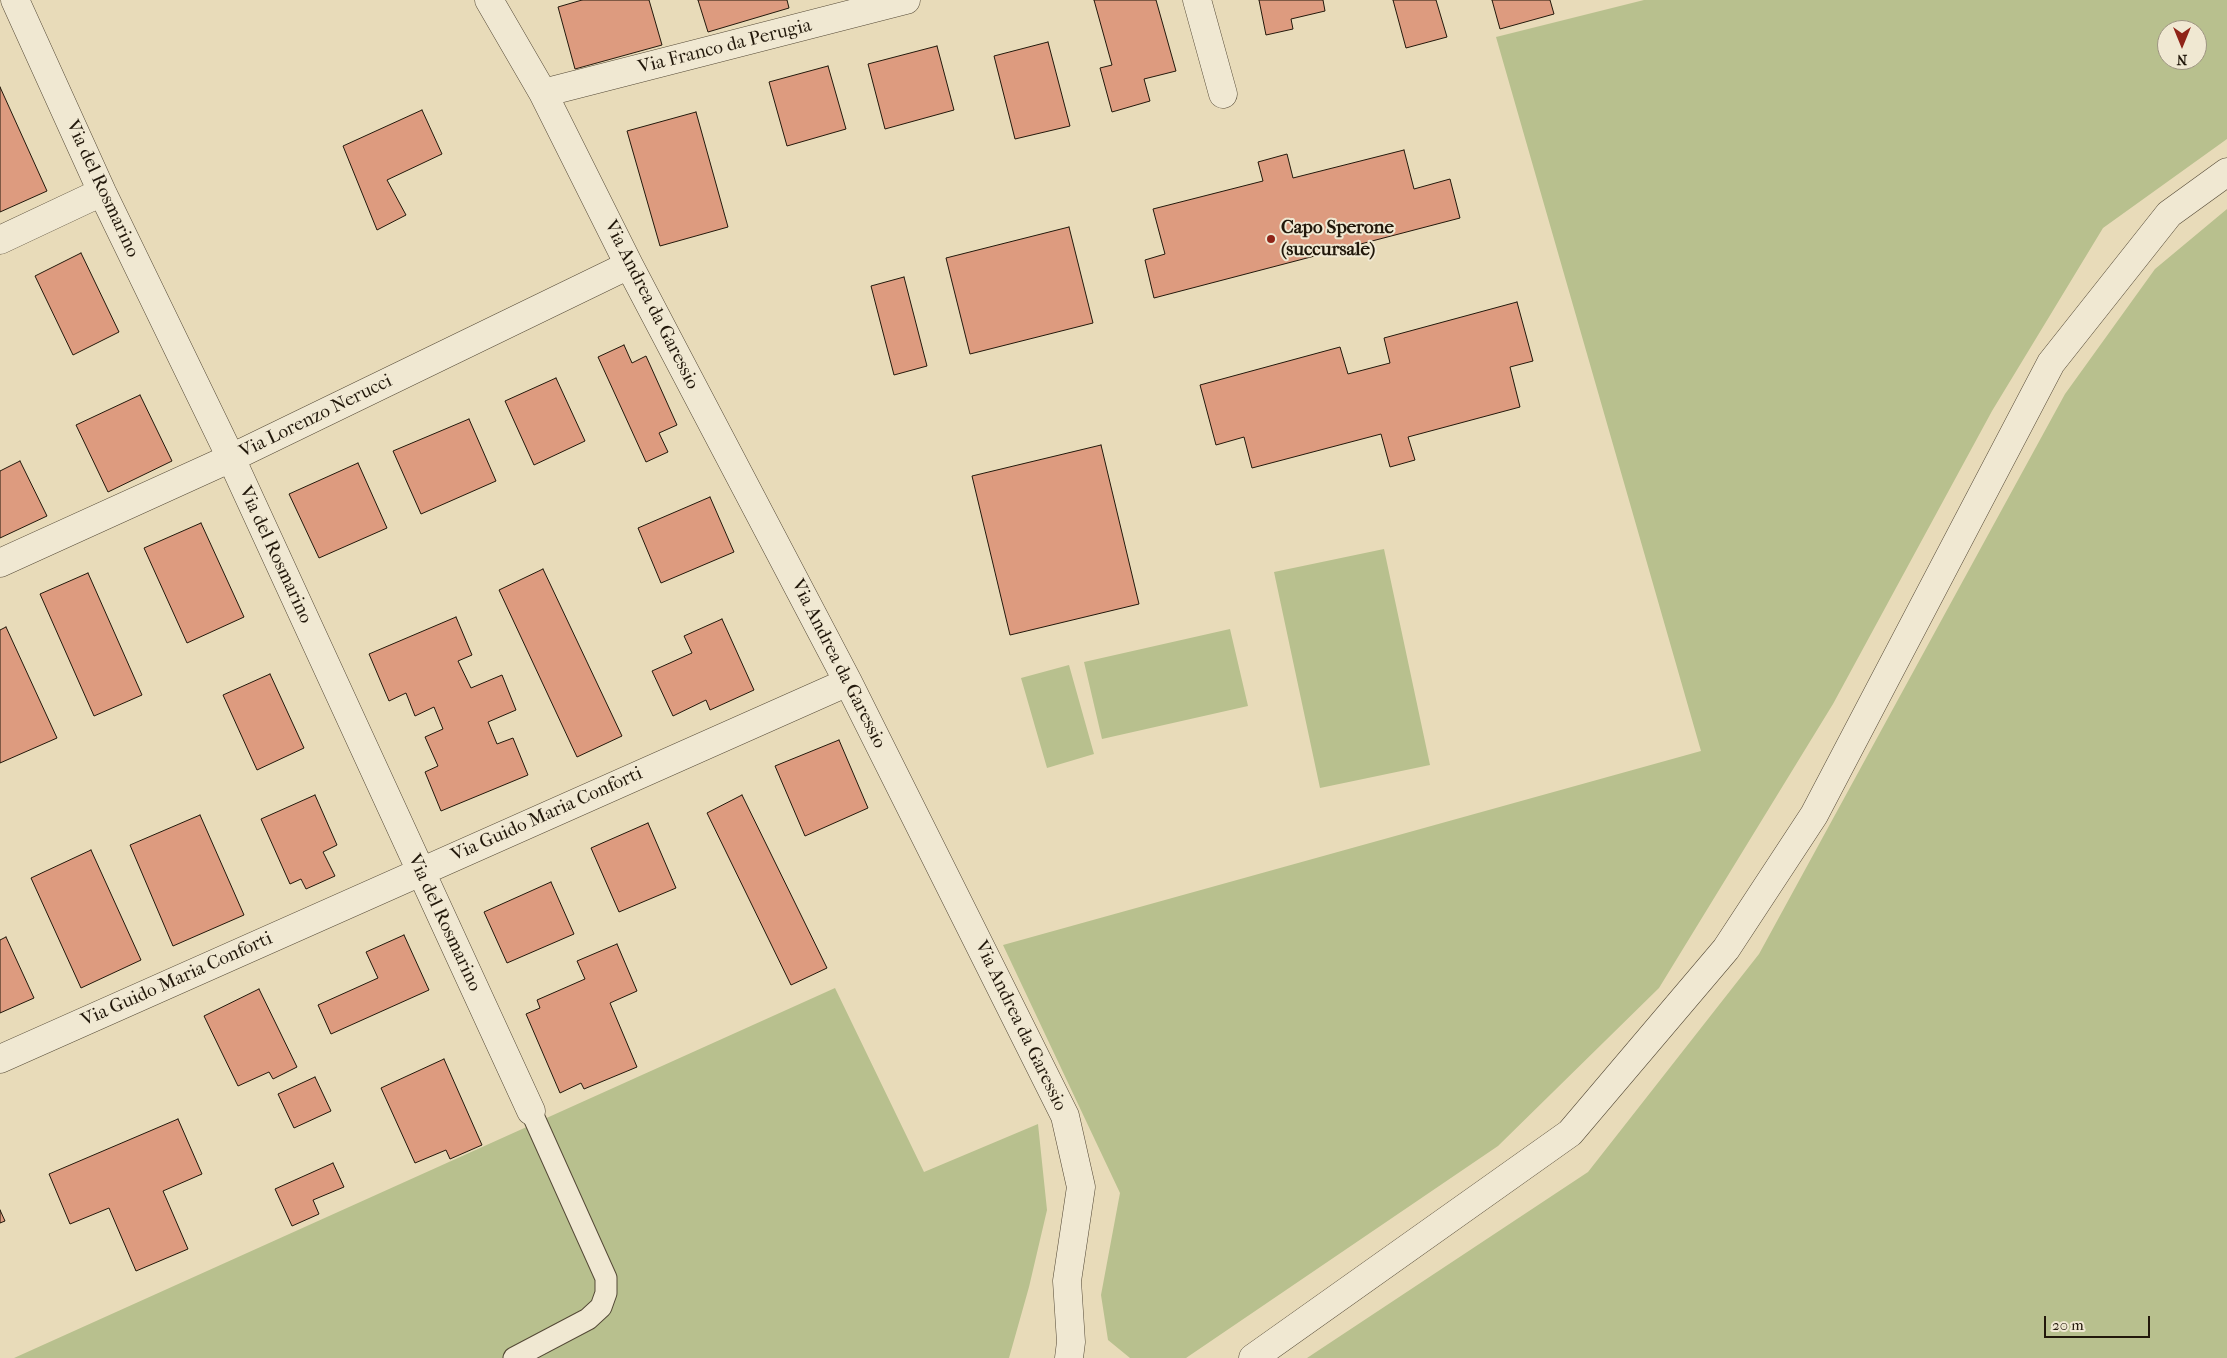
<!DOCTYPE html>
<html>
<head>
<meta charset="utf-8">
<style>
  body { margin:0 }
  #map { position:relative; width:2227px; height:1358px; overflow:hidden; background:#e8dbb9; font-family:"IM FELL French Canon",serif }
  canvas { display:block }
  .north { position:absolute; left:2157px; top:20px; width:50px; height:50px; box-sizing:border-box; background:#f0e8d2; border:1px solid #9e9582; border-radius:50%; rotate:180deg; font-size:14px; font-weight:700; line-height:20px; text-align:center; color:#22180b }
  .north::after { content:''; display:block; margin:auto; width:18px; height:22px; background:#8f2418; clip-path:polygon(50% 0,100% 100%,50% 72%,0 100%) }
  .scale { position:absolute; left:2044px; top:1316px; width:106px; height:22px; box-sizing:border-box; border:2px solid #22180b; border-top:0; padding-left:6px; font-size:15px; line-height:18px; white-space:nowrap; color:#22180b; -webkit-text-stroke:4px #f0e8d2; paint-order:stroke }
</style>
</head>
<body>
<div id="map">
<canvas width="2227" height="1358"></canvas>
<div class="north">N</div>
<div class="scale">20 m</div>
</div>
<script>
const c = document.querySelector('canvas').getContext('2d');
c.lineJoin = 'round';
function fill(path, color) { c.fillStyle = color; c.fill(path, 'evenodd'); }
const shape = rows => new Path2D(rows.map(r => 'M' + r).join(''));
function strokePath(path, color, width, dash) { c.strokeStyle = color; c.lineWidth = width; c.lineCap = dash ? 'butt' : 'round'; c.setLineDash(dash || []); c.stroke(path); }
function write(font, color, halo, rows, align = 'center') {
  c.font = font + ' "IM FELL French Canon",serif'; c.lineWidth = 4; c.setLineDash([]); c.textBaseline = 'middle'; c.strokeStyle = halo; c.fillStyle = color; for (const [text, x, y, turn = 0] of rows) {
    c.save(); c.translate(x, y); c.rotate((+turn || 0) * Math.PI / 180); c.textAlign = isNaN(turn) ? turn : align; if (halo) c.strokeText(text, 0, 0); c.fillText(text, 0, 0); c.restore();
  }
}
fill(shape([
  [1644,0,2227,0,2227,139,2103,228,1992,411,1833,704,1659,988,1498,1146,1186,1358,1130,1358,1108,1340,1101,1295,1120,1193,1003,945,1701,751,1496,37],
  [2167,30,2197,30,2197,60,2167,60],
  [2227,209,2227,1358,1307,1358,1588,1172,1759,954,2065,394,2155,269],
  [1384,549,1430,765,1320,788,1274,572],
  [1230,629,1248,706,1102,739,1084,662],
  [1069,665,1094,754,1047,768,1021,678],
  [835,988,924,1172,1038,1124,1047,1210,1029,1287,1009,1358,14,1358]
]), '#b8c08e');
const building = shape([
  [582,0,649,0,662,45,575,69,558,7,582,0],
  [698,0,787,0,789,8,708,32,698,0],
  [1094,0,1156,0,1176,71,1144,79,1150,101,1112,112,1100,68,1112,65,1094,0],
  [1259,0,1323,0,1325,11,1291,19,1293,29,1266,35,1259,0],
  [1393,0,1436,0,1447,37,1406,48,1393,0],
  [1492,0,1550,0,1554,14,1500,29,1492,0],
  [1048,42,1070,126,1015,139,994,56,1048,42],
  [937,46,954,110,885,129,868,64,937,46],
  [828,66,846,129,787,146,769,82,828,66],
  [0,87,47,191,0,212,0,87],
  [422,110,442,154,387,180,406,215,377,230,343,146,422,110],
  [696,112,728,227,660,246,627,131,696,112],
  [1404,150,1414,189,1450,179,1460,218,1154,298,1145,260,1165,254,1153,209,1263,181,1258,162,1287,154,1293,178,1404,150],
  [1069,227,1093,323,970,354,946,258,1069,227],
  [81,253,119,332,73,355,35,276,81,253],
  [904,277,927,366,894,375,871,286,904,277],
  [1517,302,1533,361,1510,367,1520,407,1408,437,1415,460,1390,467,1381,434,1252,468,1244,437,1216,445,1200,385,1340,347,1348,374,1390,363,1384,338,1517,302],
  [624,345,632,363,646,356,677,425,659,433,668,452,646,462,598,357,624,345],
  [556,378,585,441,534,465,505,401,556,378],
  [140,395,172,461,108,492,76,425,140,395],
  [469,419,496,481,421,514,393,451,469,419],
  [1101,445,1139,604,1010,635,972,476,1101,445],
  [20,461,47,516,0,538,0,471,20,461],
  [358,463,387,528,319,558,289,494,358,463],
  [710,497,734,552,661,583,638,528,710,497],
  [201,523,244,617,187,643,144,548,201,523],
  [543,569,622,736,577,757,499,590,543,569],
  [88,573,142,695,94,716,40,594,88,573],
  [456,617,472,655,458,661,471,688,502,675,516,710,488,722,497,744,513,738,528,775,441,811,425,772,438,766,425,737,443,729,434,707,415,716,406,693,389,701,369,654,456,617],
  [722,619,754,690,710,710,706,700,673,716,652,671,692,653,684,636,722,619],
  [6,627,57,738,0,763,0,630,6,627],
  [270,674,304,748,257,770,223,695,270,674],
  [839,740,868,808,805,836,775,766,839,740],
  [315,795,337,845,323,852,335,876,306,889,301,879,290,884,261,819,315,795],
  [742,795,827,968,791,985,707,813,742,795],
  [200,815,244,915,173,946,130,845,200,815],
  [648,823,676,888,619,912,591,848,648,823],
  [91,850,141,960,81,988,31,878,91,850],
  [551,882,574,934,507,963,484,912,551,882],
  [404,935,429,990,331,1034,318,1005,378,978,366,952,404,935],
  [6,937,34,998,0,1013,0,940,6,937],
  [617,944,637,991,610,1003,637,1067,584,1089,581,1083,560,1093,526,1014,540,1008,537,1000,585,979,577,961,617,944],
  [259,989,297,1067,273,1079,269,1072,238,1086,204,1016,259,989],
  [444,1059,482,1145,450,1159,446,1150,415,1163,381,1088,444,1059],
  [315,1077,331,1111,294,1128,278,1094,315,1077],
  [178,1119,202,1174,163,1191,188,1249,136,1271,109,1208,70,1224,49,1174,178,1119],
  [333,1163,344,1187,313,1200,319,1214,292,1226,275,1189,333,1163],
  [0,1210,5,1221,0,1223,0,1210]
]);
fill(building, '#dd9b7f');
strokePath(building, '#22180b', 1);
const lane = shape([
  [514,1358,588,1319,601,1307,606,1293,606,1278,531,1111]
]);
const street = shape([
  [15,0,102,192,231,458,531,1111],
  [489,0,543,93,629,265,848,682,1065,1116,1081,1187,1067,1281,1071,1342,1069,1358],
  [1197,0,1223,94],
  [543,93,906,0],
  [0,240,102,192],
  [0,563,231,458,629,265],
  [0,1059,848,682],
  [1253,1358,1570,1133,1726,949,1814,815,2051,363,2169,214,2227,172]
]);
strokePath(lane, '#544936', 23);
strokePath(street, '#544936', 29);
strokePath(lane, '#f0e8d2', 21);
strokePath(street, '#f0e8d2', 28);
for (const [x, y, r, color] of [
  [1271,239,5,"#8f2418"]
]) { const dot = new Path2D(); dot.arc(x, y, r, 0, 2 * Math.PI); c.fillStyle = color; c.fill(dot); strokePath(dot, '#f0e8d2', 2); }
write('19px', '#22180b', '#f0e8d2', [
  ["Via Franco da Perugia",725,47,-14],
  ["Via del Rosmarino",102,189,65],
  ["Via Andrea da Garessio",651,305,63],
  ["Via Lorenzo Nerucci",316,417,-26],
  ["Via del Rosmarino",275,555,65],
  ["Via Andrea da Garessio",838,664,63],
  ["Via Guido Maria Conforti",547,815,-24],
  ["Via del Rosmarino",444,923,65],
  ["Via Guido Maria Conforti",177,980,-24],
  ["Via Andrea da Garessio",1020,1026,64]
]);
write('bold 19px', '#22180b', '#f0e8d2', [
  ["Capo Sperone",1281,228],
  ["(succursale)",1281,250]
], 'left');
</script>
</body>
</html>
